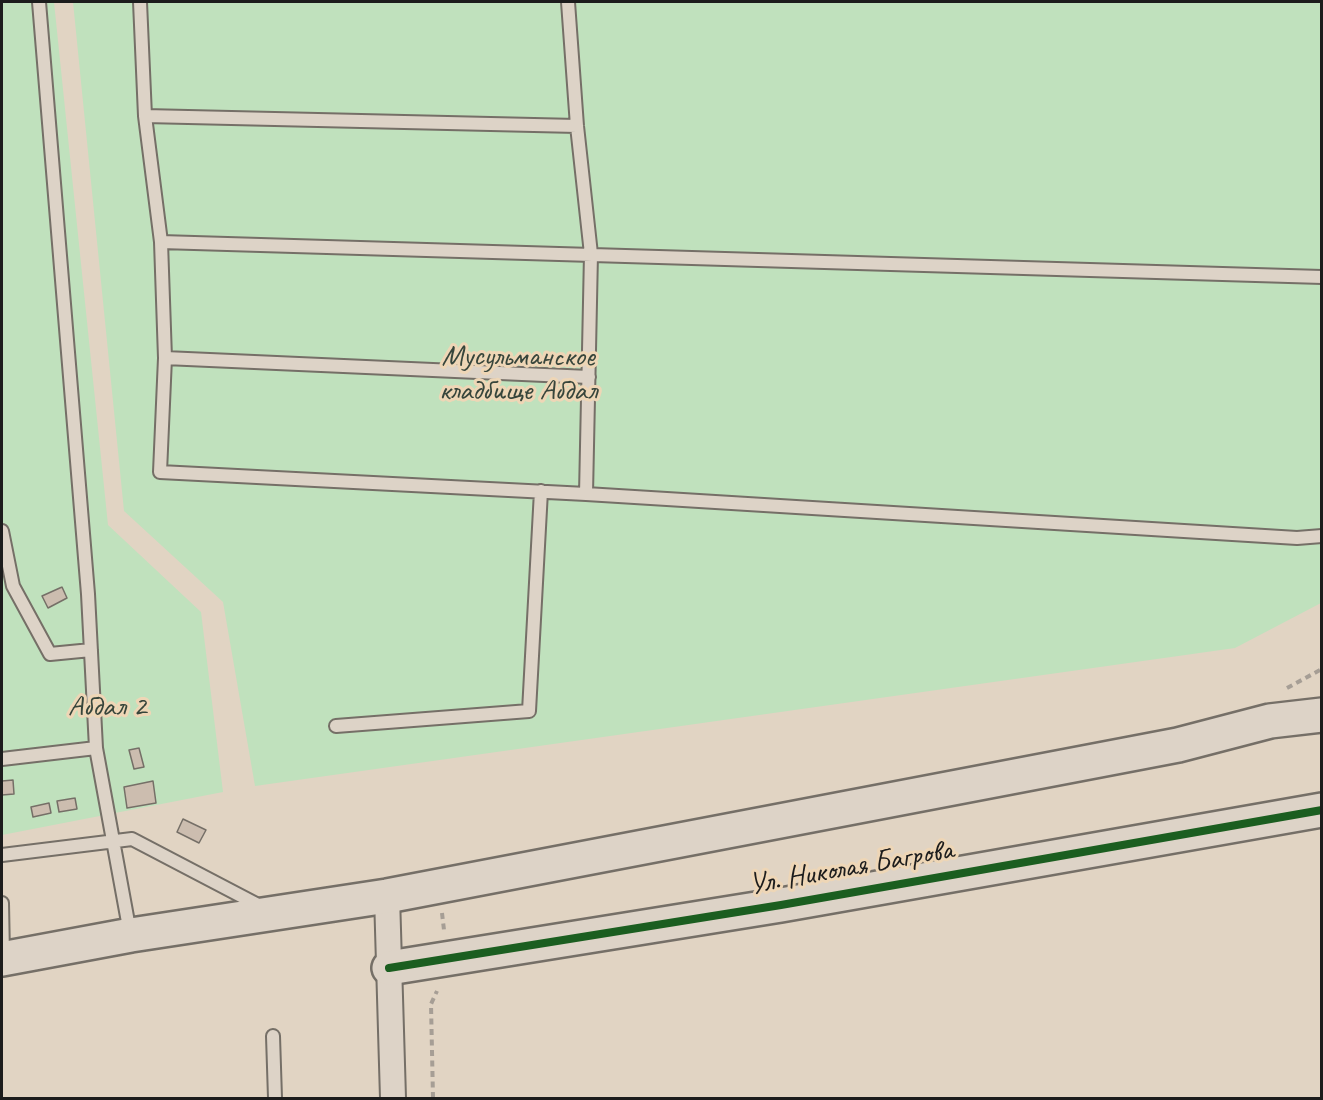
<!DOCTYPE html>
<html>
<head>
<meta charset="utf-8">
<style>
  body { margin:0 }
  #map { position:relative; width:1323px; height:1100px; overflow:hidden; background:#e1d4c3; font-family:Caveat,sans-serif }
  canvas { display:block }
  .frame { position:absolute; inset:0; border:3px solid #1c1c1c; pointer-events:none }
</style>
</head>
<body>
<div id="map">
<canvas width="1323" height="1100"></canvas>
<div class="frame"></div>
</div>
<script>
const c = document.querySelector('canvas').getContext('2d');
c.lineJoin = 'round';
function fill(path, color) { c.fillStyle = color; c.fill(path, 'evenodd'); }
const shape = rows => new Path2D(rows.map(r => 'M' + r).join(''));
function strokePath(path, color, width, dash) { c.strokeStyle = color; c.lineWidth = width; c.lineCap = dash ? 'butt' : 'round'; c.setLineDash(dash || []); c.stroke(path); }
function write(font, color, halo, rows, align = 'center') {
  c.font = font + ' Caveat,sans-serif'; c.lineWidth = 6; c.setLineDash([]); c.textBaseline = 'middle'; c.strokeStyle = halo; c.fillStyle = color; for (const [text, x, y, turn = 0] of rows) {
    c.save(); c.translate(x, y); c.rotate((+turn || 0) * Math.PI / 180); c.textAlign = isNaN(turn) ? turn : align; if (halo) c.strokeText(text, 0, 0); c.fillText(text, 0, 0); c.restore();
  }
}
fill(shape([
  [2,2,54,2,108,525,201,612,223,792,2,835],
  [73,2,1321,2,1321,603,1235,648,255,786,223,602,124,511]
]), '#c0e1bd');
const building = shape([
  [62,587,67,598,48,608,42,596,62,587],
  [139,748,144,767,134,769,129,750,139,748],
  [13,780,14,794,2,795,2,781,13,780],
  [153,781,156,803,127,808,124,787,153,781],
  [75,798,77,809,59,812,57,801,75,798],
  [49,803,51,813,33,817,31,807,49,803],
  [183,819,206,830,199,843,177,832,183,819]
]);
fill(building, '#ccbdaf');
strokePath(building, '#756f67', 1.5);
const lane = shape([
  [39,2,88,594,96,748,130,933],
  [140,2,145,116,161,242,165,358,160,472,586,494,1297,538,1322,536],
  [568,2,577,126,591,254,586,494],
  [145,116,577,126],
  [161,242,1322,277],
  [165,358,589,377],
  [2,531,13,586,50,654,91,650],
  [336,726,529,711,541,491],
  [2,759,96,748],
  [2,855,132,839,262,907],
  [2,903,3,956],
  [273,1036,275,1098]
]);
const street = shape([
  [387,896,393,1098]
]);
const secondary = shape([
  [2,959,131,935,387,896,1178,745,1270,721,1322,715],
  [389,968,781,905,1322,810]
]);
strokePath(lane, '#756f67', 16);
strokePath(street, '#756f67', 28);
strokePath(secondary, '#756f67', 38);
strokePath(shape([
  [1287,688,1322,669],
  [442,913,444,930],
  [433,1098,431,1004,437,991]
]), '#a69e95', 4, [6, 4.5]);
strokePath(lane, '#ddd3c7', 12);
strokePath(street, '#ddd3c7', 24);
strokePath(secondary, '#ddd3c7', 33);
strokePath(shape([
  [389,968,781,905,1322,810]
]), '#1b5e20', 8);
write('30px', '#37453b', '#eed6b6', [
  ["Мусульманское",518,357],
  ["кладбище Абдал",518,391],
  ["Абдал 2",107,707]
]);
write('30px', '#1c1c1c', '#eed6b6', [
  ["Ул. Николая Багрова",851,868,-10]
]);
</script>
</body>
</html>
